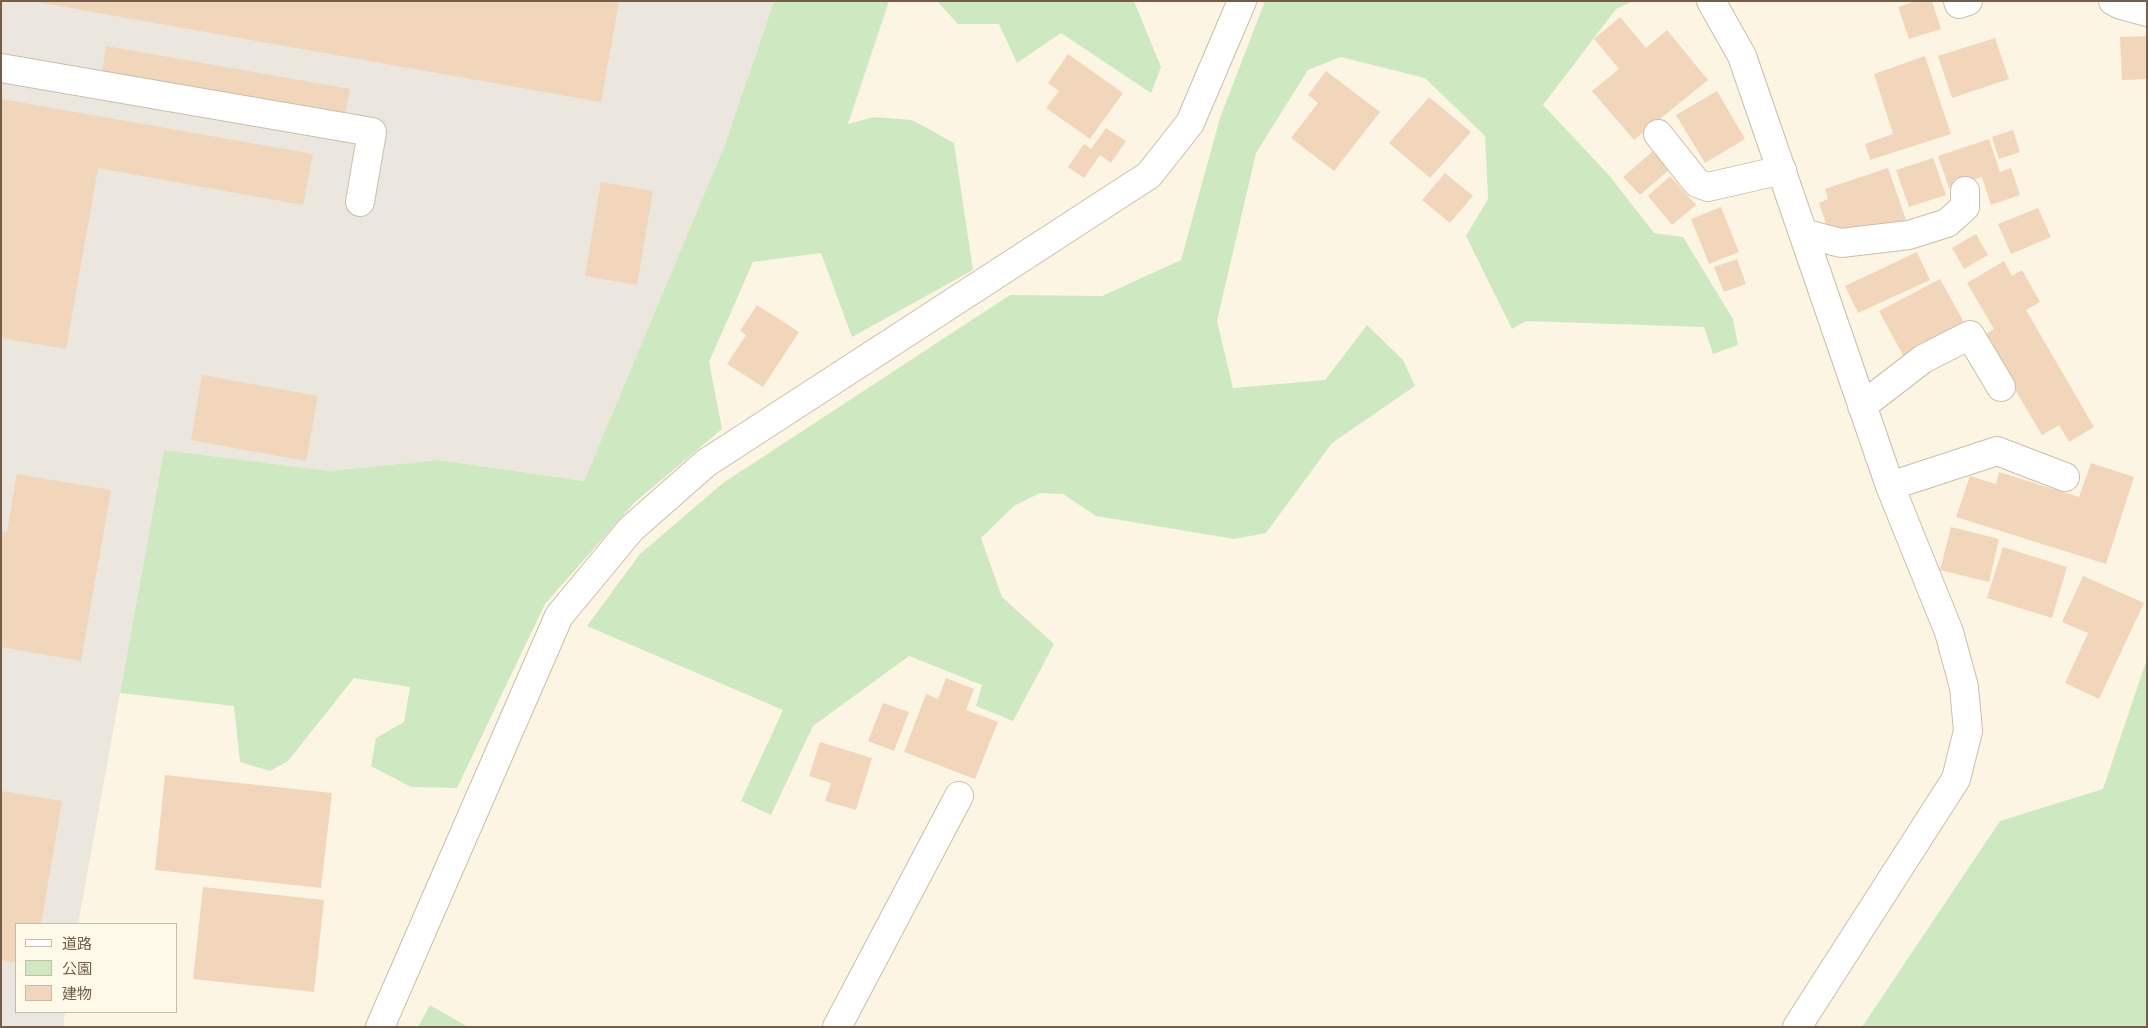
<!DOCTYPE html>
<html>
<head>
<meta charset="utf-8">
<style>
  body { margin:0 }
  #map { position:relative; width:2148px; height:1028px; overflow:hidden; background:#fcf5e3; font-family:"PT Sans","Noto Sans JP",sans-serif }
  canvas { display:block }
  .frame { position:absolute; inset:0; border:2px solid #745d49; pointer-events:none }
  .legend { position:absolute; left:15px; top:923px; width:162px; height:90px; box-sizing:border-box; background:#fff9e9; border:1px solid #c7bba9; margin:0; padding:6px 9px; list-style:none; font-size:15px; color:#745d49 }
  .legend li { display:flex; align-items:center; gap:10px; height:25px }
  .legend b { width:25px; border:1px solid #c7bba9 }
</style>
</head>
<body>
<div id="map">
<canvas width="2148" height="1028"></canvas>
<div class="frame"></div>
<ul class="legend">
<li><b style="height:6px;background:#fff"></b>道路</li>
<li><b style="height:14px;background:#cee9c2"></b>公園</li>
<li><b style="height:14px;background:#f1d6bb"></b>建物</li>
</ul>
</div>
<script>
const c = document.querySelector('canvas').getContext('2d');
c.lineJoin = 'round';
function fill(path, color) { c.fillStyle = color; c.fill(path, 'evenodd'); }
const shape = rows => new Path2D(rows.map(r => 'M' + r).join(''));
function strokePath(path, color, width, dash) { c.strokeStyle = color; c.lineWidth = width; c.lineCap = dash ? 'butt' : 'round'; c.setLineDash(dash || []); c.stroke(path); }
fill(shape([
  [1,1,774,1,726,142,584,481,439,460,329,471,164,450,78,924,16,924,16,1012,65,1012,63,1027,1,1027]
]), '#ebe6de');
fill(shape([
  [774,1,889,1,848,124,874,117,912,120,954,143,973,270,852,337,821,253,753,262,709,362,722,429,634,503,545,604,457,788,411,787,371,766,376,738,404,722,410,687,354,678,288,761,270,771,240,762,234,706,120,693,164,450,329,471,439,460,584,481,726,142],
  [937,1,1134,1,1161,67,1151,93,1061,33,1017,63,999,24,958,24],
  [1265,1,1633,1,1616,9,1543,105,1608,174,1654,233,1683,237,1733,319,1738,345,1713,354,1704,327,1526,321,1512,329,1466,236,1488,199,1485,136,1425,78,1341,57,1308,70,1256,153,1217,321,1233,388,1325,380,1367,325,1403,360,1415,386,1332,443,1266,533,1234,539,1096,516,1063,494,1040,493,1014,506,981,538,1002,597,1054,644,1013,721,976,706,982,685,909,656,813,726,771,815,741,801,783,710,587,626,640,554,723,483,1010,295,1102,296,1181,260,1220,118],
  [2147,659,2147,1027,1862,1027,2000,821,2103,789],
  [430,1005,468,1027,418,1027]
]), '#cee9c2');
fill(shape([
  [31,1,619,1,601,102],
  [1916,1,1932,1,1941,29,1909,39,1898,7],
  [1620,17,1646,48,1667,30,1708,80,1634,140,1592,91,1619,69,1594,39],
  [2147,36,2147,79,2122,80,2120,37],
  [1995,38,2009,79,1952,98,1938,56],
  [106,46,350,89,345,116,102,73],
  [1068,54,1123,93,1090,139,1046,108,1059,91,1048,83],
  [1925,56,1951,134,1870,160,1865,144,1893,134,1874,74],
  [1326,71,1380,112,1334,171,1291,138,1318,103,1308,95],
  [1717,91,1745,139,1705,163,1676,115],
  [1429,97,1471,132,1430,178,1389,143],
  [1,99,313,154,303,205,98,168,66,349,1,338],
  [1106,128,1126,141,1111,163,1100,155,1084,178,1068,167,1084,144,1091,149],
  [2013,130,2020,152,1999,159,1992,137],
  [1989,139,2000,172,2011,168,2020,195,1991,205,1982,177,1949,188,1938,156],
  [1653,151,1669,170,1640,195,1623,177],
  [1933,158,1946,195,1909,207,1896,170],
  [1888,168,1906,220,1843,241,1830,236,1819,203,1828,199,1825,189],
  [1445,173,1473,196,1450,223,1422,200],
  [1670,176,1696,205,1672,225,1648,196],
  [601,182,653,191,637,285,585,276],
  [1721,207,1739,252,1709,264,1691,219],
  [2038,208,2051,237,2011,254,1998,224],
  [1976,234,1988,255,1964,269,1952,248],
  [1917,252,1930,280,1858,313,1845,286],
  [1737,259,1746,284,1724,292,1714,267],
  [2004,261,2012,276,2022,270,2040,302,2026,310,2094,427,2069,442,2059,425,2042,435,1983,336,1994,329,1967,283],
  [1940,279,1965,324,1904,357,1879,311],
  [757,305,799,332,763,387,727,364,746,335,740,331],
  [202,375,318,396,306,461,191,440],
  [2091,463,2134,477,2106,564,1956,517,1970,476,1996,484,1999,472,2079,497],
  [17,474,111,490,81,661,1,647,1,531,7,532],
  [1951,527,1999,539,1989,582,1940,570],
  [2003,547,2067,567,2052,618,1987,598],
  [2083,576,2144,603,2099,699,2065,683,2088,633,2062,622],
  [946,678,974,689,966,710,998,722,975,779,904,752,926,694,938,699],
  [883,703,909,712,894,751,868,741],
  [820,742,872,758,856,810,825,801,831,783,809,776],
  [165,775,332,793,321,888,155,870],
  [1,791,62,801,41,924,16,924,16,963,1,960],
  [203,887,324,900,314,992,193,979]
]), '#f1d6bb');
const minor = shape([
  [1711,1,1742,56,1890,486,1949,632,1964,687,1968,731,1956,779,1797,1027],
  [1958,1,1959,4,1968,1],
  [2113,1,2121,5,2147,12],
  [1,68,372,132,360,202],
  [1658,134,1697,183,1708,187,1782,170],
  [1803,233,1841,243,1909,235,1947,223,1965,207,1965,191],
  [1862,406,1923,359,1970,335,2001,387],
  [1890,486,1997,451,2065,477],
  [380,1027,559,616,631,529,706,463,1149,175,1190,123,1242,1],
  [837,1027,959,796]
]);
strokePath(minor, '#cdbdaa', 30);
strokePath(minor, '#fff', 28);
</script>
</body>
</html>
